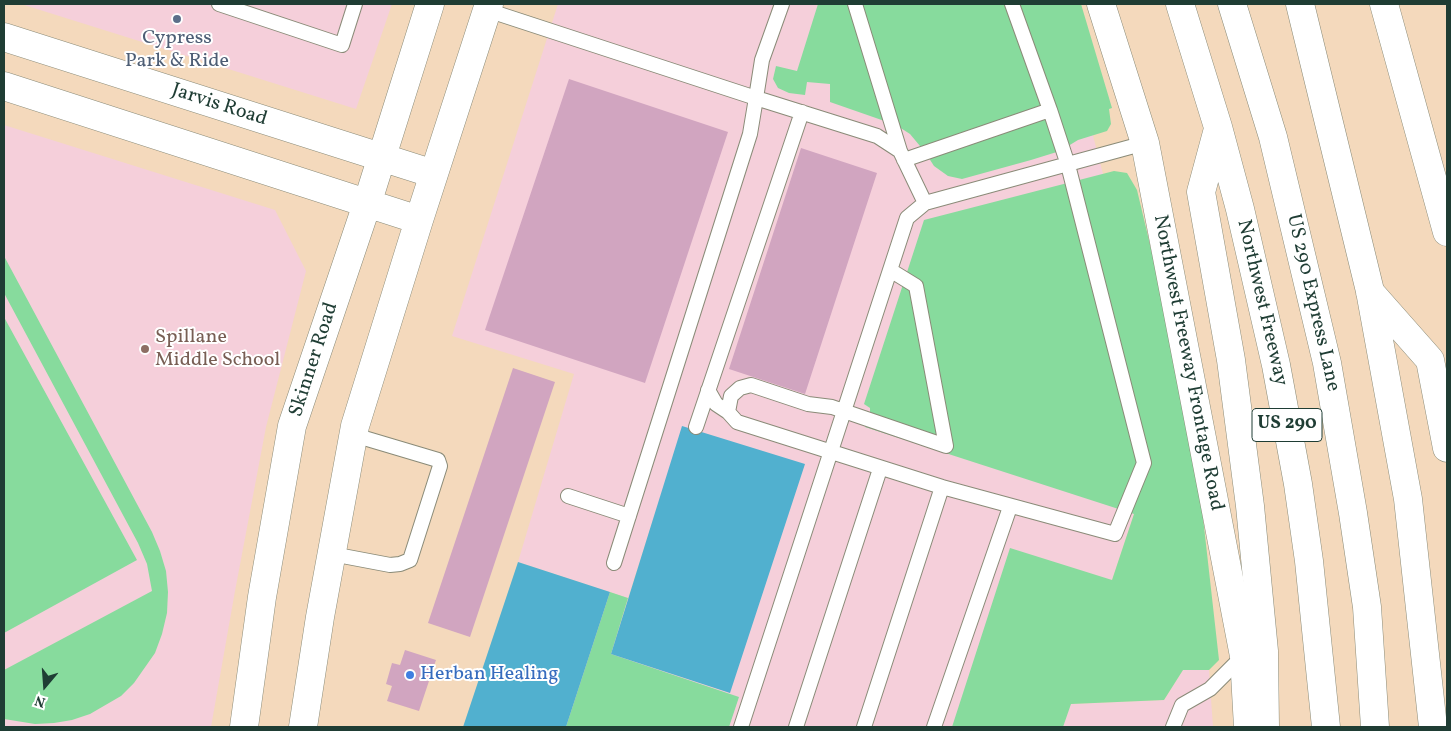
<!DOCTYPE html>
<html>
<head>
<meta charset="utf-8">
<style>
  body { margin:0 }
  #map { position:relative; width:1451px; height:731px; overflow:hidden; background:#f4d9bc; font-family:Vollkorn,serif }
  canvas { display:block }
  .frame { position:absolute; inset:0; border:5px solid #1f3d34; pointer-events:none }
  .north { position:absolute; left:20px; top:661px; width:50px; height:50px; -webkit-text-stroke:4px #fff; paint-order:stroke; rotate:198deg; font-size:14px; font-weight:700; line-height:20px; text-align:center; color:#1f3d34 }
  .north::after { content:''; display:block; margin:auto; width:18px; height:22px; background:#1f3d34; clip-path:polygon(50% 0,100% 100%,50% 72%,0 100%) }
</style>
</head>
<body>
<div id="map">
<canvas width="1451" height="731"></canvas>
<div class="frame"></div>
<div class="north">N</div>
</div>
<script>
const c = document.querySelector('canvas').getContext('2d');
c.lineJoin = 'round';
function fill(path, color) { c.fillStyle = color; c.fill(path, 'evenodd'); }
const shape = rows => new Path2D(rows.map(r => 'M' + r).join(''));
function strokePath(path, color, width, dash) { c.strokeStyle = color; c.lineWidth = width; c.lineCap = dash ? 'butt' : 'round'; c.setLineDash(dash || []); c.stroke(path); }
function write(font, color, halo, rows, align = 'center') {
  c.font = font + ' Vollkorn,serif'; c.lineWidth = 4; c.setLineDash([]); c.textBaseline = 'middle'; c.strokeStyle = halo; c.fillStyle = color; for (const [text, x, y, turn = 0] of rows) {
    c.save(); c.translate(x, y); c.rotate((+turn || 0) * Math.PI / 180); c.textAlign = isNaN(turn) ? turn : align; if (halo) c.strokeText(text, 0, 0); c.fillText(text, 0, 0); c.restore();
  }
}
fill(shape([
  [21,4,392,4,356,109],
  [558,4,1049,4,1086,109,1142,323,1162,429,1071,704,1164,700,1183,670,1209,670,1213,727,566,727,611,654,683,426,628,598,518,562,574,374,452,336],
  [4,125,275,210,306,271,266,427,235,591,211,727,4,727]
]), '#f5cfda');
fill(shape([
  [818,4,1081,4,1112,108,1109,109,1111,124,1107,131,1078,140,1060,151,1031,160,962,179,948,176,934,166,925,152,910,134,896,125,830,102,830,84,807,82,805,95,789,93,778,88,773,79,776,66,797,71],
  [1114,171,1127,173,1137,190,1173,341,1200,491,1219,660,1209,670,1183,670,1164,700,1071,704,1063,727,952,727,1010,548,1112,580,1134,514,865,427,870,413,870,408,864,404,924,220],
  [4,256,152,532,160,551,166,571,168,592,167,613,162,634,155,653,134,683,121,696,90,714,72,720,54,723,35,724,4,719,4,670,152,591,147,564,138,543,4,293],
  [4,317,137,560,4,633],
  [610,592,628,598,611,654,739,697,729,727,566,727]
]), '#87db9d');
fill(shape([
  [682,426,805,464,730,693,611,654],
  [518,562,610,592,566,727,463,727]
]), '#51b0cf');
fill(shape([
  [569,79,728,132,645,383,485,330],
  [801,148,877,173,805,394,729,369],
  [513,368,555,382,470,637,428,623],
  [405,650,436,660,419,711,387,701,392,686,386,684,392,663,400,665]
]), '#d1a5c0');
const service = shape([
  [219,4,342,45,355,4],
  [855,4,900,151],
  [487,10,756,98,762,60,782,4],
  [904,160,1050,110],
  [708,390,716,404,728,412,737,422,942,487,1115,534,1144,463,1068,165,1050,110,1012,4],
  [728,412,731,396,740,388,751,385,808,404,832,407,946,446,916,286,890,270],
  [696,427,802,112],
  [568,496,629,516],
  [332,554,390,565,400,564,410,560,440,466,438,460,354,435],
  [614,563,750,134,756,98,877,136,900,151,925,203,1145,143],
  [741,727,907,218,925,203],
  [796,727,880,469],
  [864,727,942,487],
  [934,727,1010,507],
  [1173,727,1182,705,1210,689,1243,656]
]);
const tertiary = shape([
  [4,37,434,174],
  [4,86,419,220],
  [244,727,262,597,292,426,367,204,430,4],
  [303,727,320,617,355,426,419,220,489,4]
]);
const secondary = shape([
  [1101,4,1145,143,1244,656,1248,727],
  [1384,4,1447,232]
]);
const motorway = shape([
  [1180,4,1218,127,1240,209,1276,365,1298,484,1309,561,1326,727],
  [1232,4,1273,137,1327,363,1353,513,1367,607,1375,727],
  [1300,4,1370,291,1408,499,1433,727],
  [1218,129,1201,192,1231,360,1250,506,1264,651,1265,727],
  [1370,292,1430,360,1447,448]
]);
strokePath(service, '#8a8b78', 16);
strokePath(tertiary, '#8a8b78', 29);
strokePath(secondary, '#8a8b78', 29);
strokePath(motorway, '#8a8b78', 29);
strokePath(service, '#fff', 14);
strokePath(tertiary, '#fff', 28);
strokePath(secondary, '#fff', 28);
strokePath(motorway, '#fff', 28);
for (const [x, y, r, color] of [
  [177,19,5,"#5c6f8a"],
  [145,349,5,"#8d6e63"],
  [410,675,5,"#3f7fe0"]
]) { const dot = new Path2D(); dot.arc(x, y, r, 0, 2 * Math.PI); c.fillStyle = color; c.fill(dot); strokePath(dot, '#fff', 2); }
for (const [x, y, w] of [
  [1287,425,70]
]) { const box = new Path2D(); box.roundRect(x - w / 2, y - 16.5, w, 33, 4); c.fillStyle = '#fff'; c.fill(box); strokePath(box, '#1f3d34', 1); }
write('bold 19px', '#1f3d34', null, [
  ["US 290",1287,425]
]);
write('20px', '#4e5e75', '#fff', [
  ["Cypress",177,39],
  ["Park & Ride",177,62]
]);
write('20px', '#1f3d34', '#fff', [
  ["Jarvis Road",219,106,18],
  ["Northwest Freeway",1261,303,77],
  ["US 290 Express Lane",1312,303,77],
  ["Skinner Road",315,360,-72],
  ["Northwest Freeway Frontage Road",1187,363,79]
]);
write('20px', '#785e54', '#fff', [
  ["Spillane",155,338],
  ["Middle School",155,361]
], 'left');
write('20px', '#366cbe', '#fff', [
  ["Herban Healing",420,675]
], 'left');
</script>
</body>
</html>
